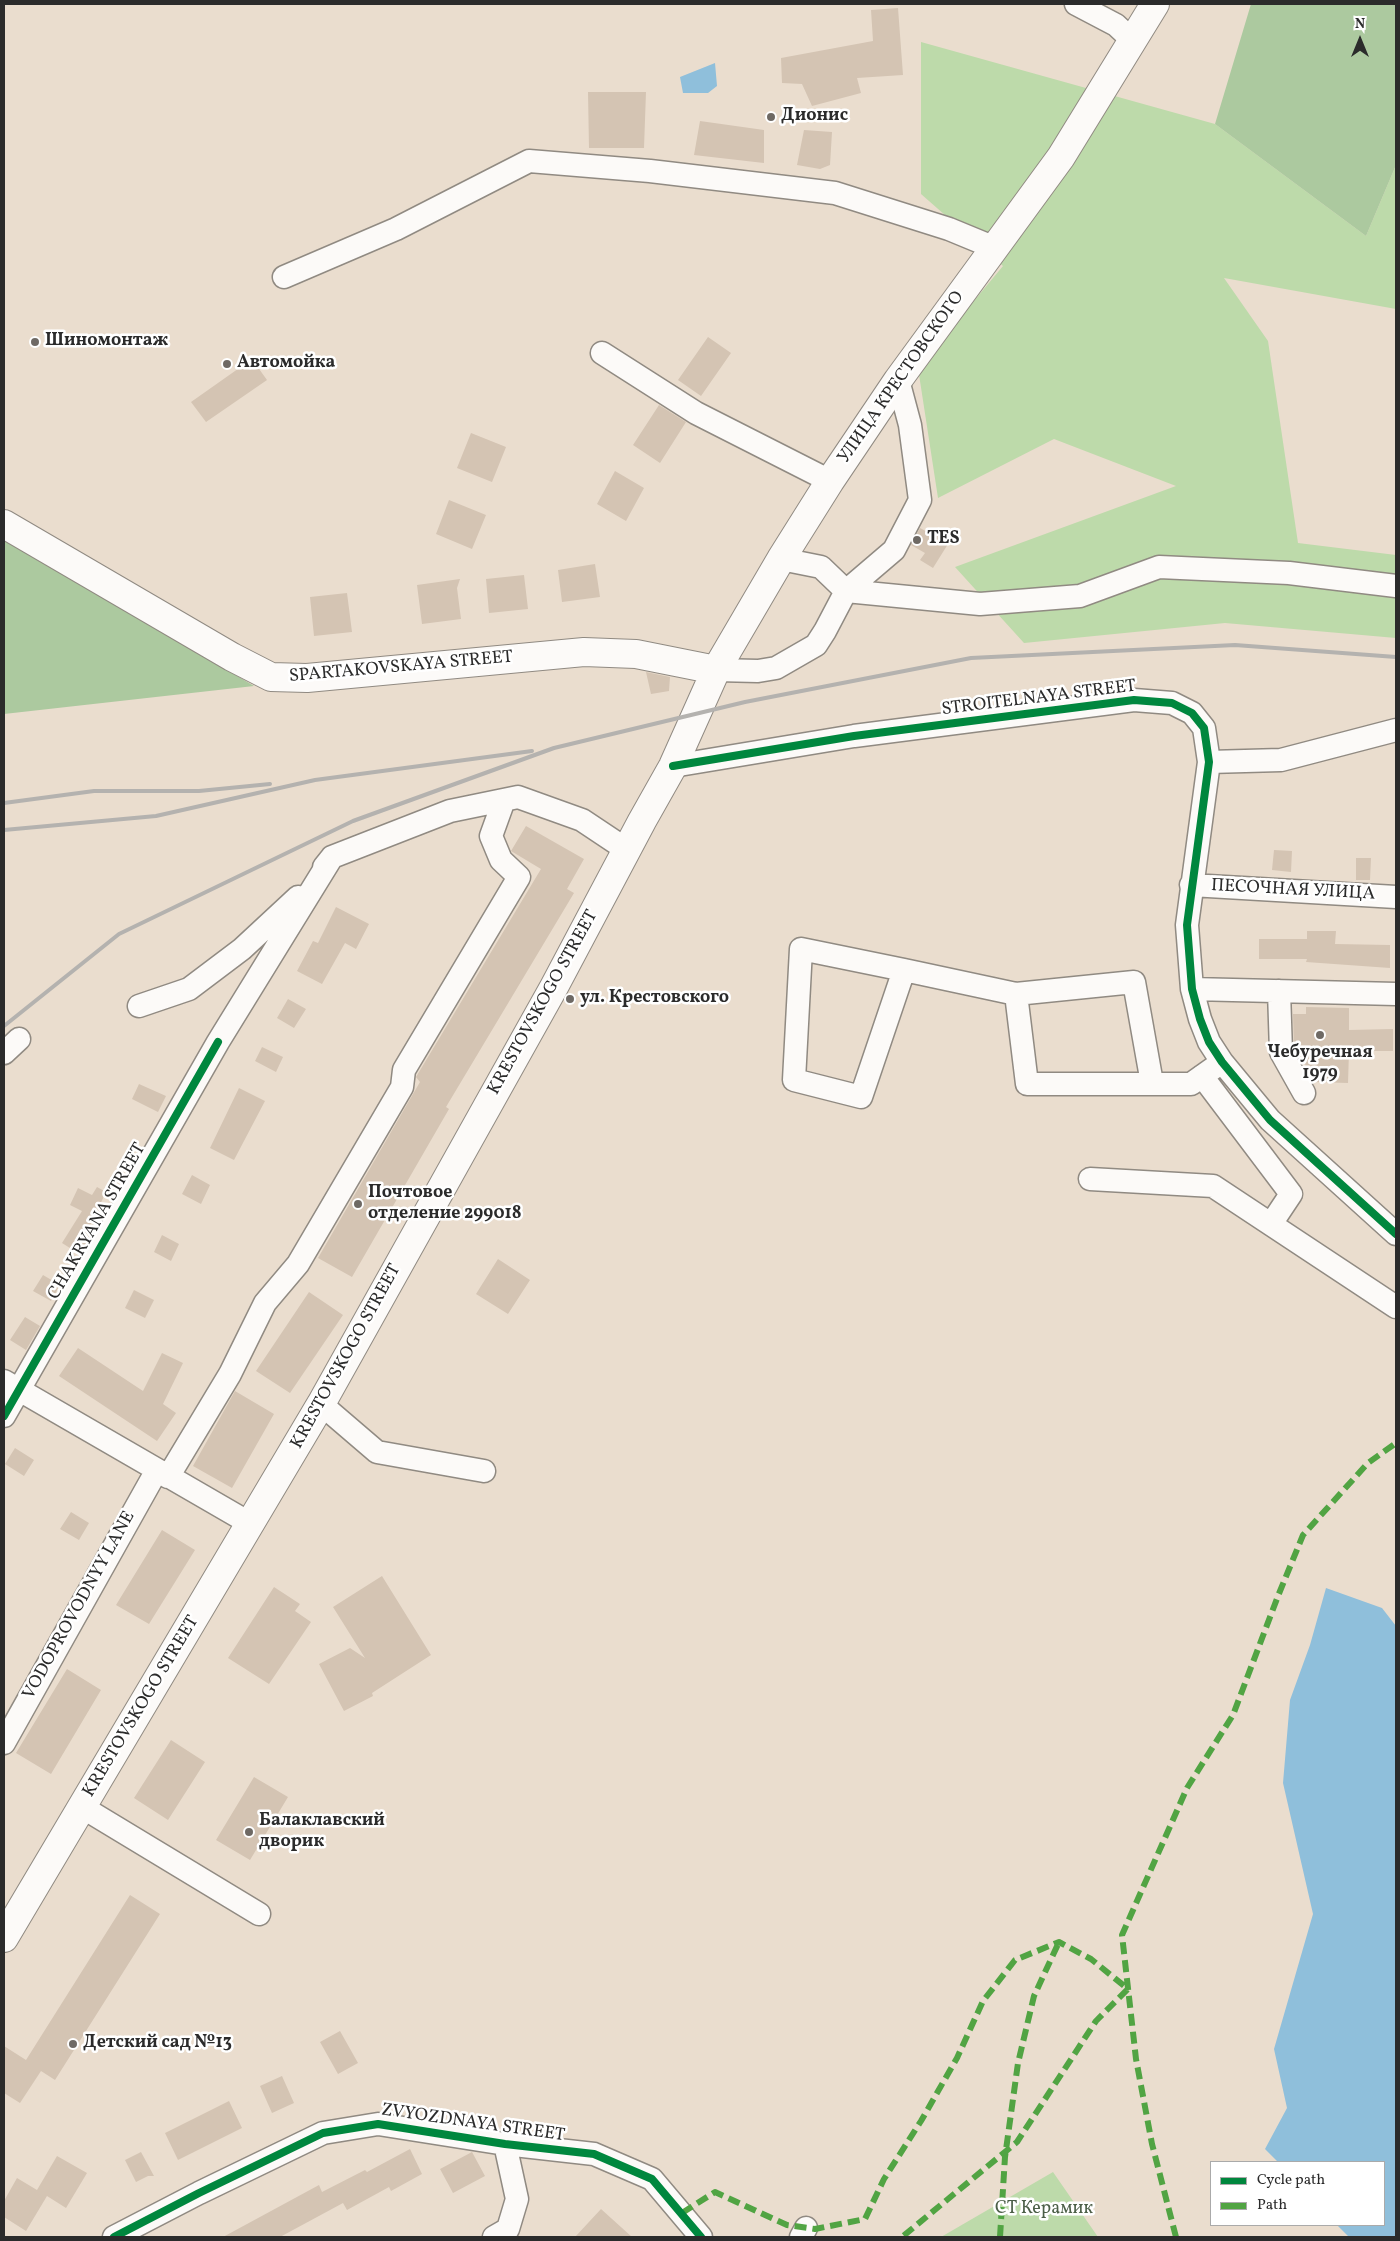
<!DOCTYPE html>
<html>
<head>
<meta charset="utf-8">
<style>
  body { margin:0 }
  #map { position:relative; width:1400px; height:2241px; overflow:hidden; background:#eaddce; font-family:Vollkorn,serif }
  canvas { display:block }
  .frame { position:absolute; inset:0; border:5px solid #2b2b2b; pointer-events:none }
  .legend { position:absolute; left:1210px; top:2161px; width:175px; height:65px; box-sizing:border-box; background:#fff; border:1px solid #aaa; margin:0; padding:6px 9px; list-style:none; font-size:15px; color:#2b2b2b }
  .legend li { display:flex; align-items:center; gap:10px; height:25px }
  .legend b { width:25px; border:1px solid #aaa }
  .north { position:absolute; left:1335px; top:15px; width:50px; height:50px; -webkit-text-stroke:4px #fff; paint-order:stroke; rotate:0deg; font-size:14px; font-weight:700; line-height:20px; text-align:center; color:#2b2b2b }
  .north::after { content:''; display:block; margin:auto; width:18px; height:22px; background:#2b2b2b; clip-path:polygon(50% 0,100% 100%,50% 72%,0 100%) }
</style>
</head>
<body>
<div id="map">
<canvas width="1400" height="2241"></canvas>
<div class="frame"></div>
<ul class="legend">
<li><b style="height:6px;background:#00873e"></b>Cycle path</li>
<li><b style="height:6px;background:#51a443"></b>Path</li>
</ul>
<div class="north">N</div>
</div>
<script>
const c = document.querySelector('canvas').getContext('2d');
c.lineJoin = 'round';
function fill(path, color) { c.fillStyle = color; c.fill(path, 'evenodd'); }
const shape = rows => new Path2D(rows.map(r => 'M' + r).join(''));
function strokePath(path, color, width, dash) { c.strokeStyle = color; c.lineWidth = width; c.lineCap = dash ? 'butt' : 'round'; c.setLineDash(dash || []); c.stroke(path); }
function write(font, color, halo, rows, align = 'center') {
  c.font = font + ' Vollkorn,serif'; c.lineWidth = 5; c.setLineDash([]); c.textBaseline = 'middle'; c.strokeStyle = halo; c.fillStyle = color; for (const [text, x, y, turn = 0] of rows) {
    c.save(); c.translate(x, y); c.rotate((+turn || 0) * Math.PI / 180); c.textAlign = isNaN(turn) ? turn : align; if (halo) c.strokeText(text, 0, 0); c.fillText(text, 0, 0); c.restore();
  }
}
fill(shape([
  [921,42,1215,124,1366,236,1396,165,1396,309,1224,278,1268,341,1298,543,1396,555,1396,638,1225,623,1024,643,955,567,1176,486,1054,439,938,498,918,368,1003,266,921,194],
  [1053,2172,1098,2237,941,2237]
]), '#bddaaa');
fill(shape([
  [1251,4,1396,4,1396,165,1366,236,1215,124],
  [4,536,254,686,4,714]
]), '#acc99f');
fill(shape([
  [715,63,717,86,708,93,683,93,680,77],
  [1326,1588,1382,1608,1396,1626,1396,2237,1349,2237,1337,2225,1384,2225,1384,2162,1278,2162,1265,2149,1287,2108,1274,2049,1313,1914,1283,1783,1290,1700,1310,1645]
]), '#8fbfdb');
fill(shape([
  [898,8,903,75,857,78,861,93,812,106,802,84,782,83,781,58,873,41,871,10],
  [588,92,646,92,644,148,589,148],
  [700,121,764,130,764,163,694,155],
  [804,130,832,132,830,165,820,169,797,165],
  [708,337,731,353,701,396,678,380],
  [252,359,267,380,206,422,191,402],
  [659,405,686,422,660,463,633,445],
  [471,433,506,447,492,482,457,468],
  [615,471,644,488,626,521,597,504],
  [449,500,486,515,472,549,436,534],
  [920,528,935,536,940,528,953,536,933,568,920,560,925,553,911,545],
  [595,564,600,597,562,602,558,570],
  [524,575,528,609,489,613,486,579],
  [460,579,457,588,461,619,422,624,417,585],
  [347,593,352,632,314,636,310,597],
  [646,672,670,677,669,691,651,694],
  [526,826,584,859,567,889,574,893,446,1107,449,1109,352,1277,318,1258,413,1094,420,1082,416,1077,541,869,511,851],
  [1274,850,1292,851,1291,872,1272,870],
  [1356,858,1371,858,1370,880,1356,880],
  [336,907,369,924,356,949,345,943,322,984,297,971,313,941,318,943],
  [1307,931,1336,931,1335,944,1390,945,1390,968,1306,962,1307,959,1259,959,1259,939,1307,939],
  [288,999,306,1009,294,1028,277,1018],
  [1306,1007,1349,1008,1349,1030,1393,1029,1393,1051,1349,1051,1348,1083,1313,1082,1305,1069,1306,1057,1299,1057,1294,1048,1293,1014,1306,1014],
  [262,1047,283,1057,276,1072,255,1061],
  [139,1084,166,1096,158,1112,132,1099],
  [239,1088,265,1101,234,1160,210,1148],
  [192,1175,210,1185,201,1204,182,1194],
  [97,1187,106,1192,85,1236,90,1239,81,1255,62,1243,82,1211,70,1205,78,1188,92,1195],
  [162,1235,179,1244,171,1261,154,1252],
  [498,1259,530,1280,508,1314,476,1294],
  [43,1275,60,1285,51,1301,33,1291],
  [134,1290,154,1300,145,1318,125,1308],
  [309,1292,343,1315,290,1393,256,1371],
  [25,1317,40,1326,26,1350,10,1340],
  [78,1348,143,1391,162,1353,183,1363,163,1404,176,1413,157,1441,59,1376],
  [235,1391,274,1414,232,1488,193,1466],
  [15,1448,34,1460,24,1476,5,1464],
  [71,1512,89,1523,79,1540,60,1529],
  [162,1530,195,1550,149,1624,116,1605],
  [382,1576,431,1655,372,1693,373,1696,344,1711,319,1664,350,1648,365,1658,333,1607],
  [274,1587,300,1604,295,1611,311,1622,269,1684,228,1658],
  [67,1669,101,1690,51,1774,16,1753],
  [171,1740,205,1762,168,1820,134,1798],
  [254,1777,288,1797,250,1860,216,1840],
  [130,1895,160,1914,55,2080,41,2071,20,2103,4,2093,4,2046,26,2060],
  [340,2031,358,2063,338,2074,320,2042],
  [282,2076,294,2103,272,2113,260,2086],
  [229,2101,242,2128,178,2160,165,2133],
  [410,2149,422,2174,391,2191,389,2187,347,2210,343,2203,280,2237,223,2237,319,2185,322,2192,365,2170,367,2172],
  [141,2152,154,2176,148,2176,136,2182,125,2160],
  [472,2152,485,2176,453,2193,440,2169],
  [57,2156,87,2173,66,2208,47,2196,26,2231,4,2217,4,2201,17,2178,37,2190],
  [601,2209,632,2237,575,2237]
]), '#d4c4b3');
const minor = shape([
  [1076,4,1116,25,1132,40],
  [284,277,396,229,529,161,650,171,835,193,949,229,995,248],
  [602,353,696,413,830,481],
  [846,591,980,604,1080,596,1159,567,1289,573,1396,586],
  [846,591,894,550,920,500,910,425,898,380],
  [716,670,758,671,776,668,816,645,825,631,846,591,821,567,781,559],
  [1209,762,1281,760,1396,730],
  [673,766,854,736,1134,700,1172,703,1192,713,1204,728,1209,762,1187,925,1192,989,1200,1019,1209,1042,1222,1062,1270,1120,1396,1234],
  [324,867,332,857,450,811,518,797,582,820,627,850],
  [1191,885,1396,897],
  [904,970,861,1097,794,1080,801,949,904,970,1016,994,1027,1084,1191,1084,1222,1062],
  [1192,989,1396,994],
  [1279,991,1281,1052,1304,1093],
  [1016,994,1134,982,1152,1083],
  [139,1006,189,989,242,949,298,897],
  [4,1053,19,1039],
  [1202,1076,1291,1194,1271,1224],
  [1090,1179,1213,1186,1396,1307],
  [4,1381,251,1524],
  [321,1404,377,1452,484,1471],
  [4,1416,218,1042,332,857],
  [168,1477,230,1374,265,1303,298,1264,402,1087,404,1070,519,877,501,860,491,836,504,800],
  [4,1743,157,1470],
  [82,1807,259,1914],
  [114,2237,199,2193,323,2133,378,2124,505,2144,594,2154,652,2179,701,2237],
  [494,2237,508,2229,517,2199,505,2144],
  [801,2237,806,2228]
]);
const major = shape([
  [4,524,232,657,271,677,307,678,584,652,636,654,716,670],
  [4,1938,321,1404,554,987,642,821,673,766,716,670,781,559,830,481,898,380,1061,157,1155,4]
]);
strokePath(minor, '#908a82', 25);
strokePath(major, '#908a82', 30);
strokePath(minor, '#fcfaf8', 22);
strokePath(major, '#fcfaf8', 28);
strokePath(shape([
  [4,803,94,791,199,791,270,784],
  [4,830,156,816,315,780,532,751],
  [4,1026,119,934,353,821,554,748,745,702,971,658,1235,645,1396,657]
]), '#b4b2af', 4);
strokePath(shape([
  [682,2213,715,2192,787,2225,815,2229,865,2219,884,2179,921,2121,957,2058,983,2001,1015,1960,1059,1942,1091,1959,1128,1989,1096,2021,1017,2142,902,2237],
  [1000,2237,1005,2157,1018,2063,1034,1996,1059,1942],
  [1176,2237,1152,2144,1136,2059,1122,1935,1187,1788,1233,1715,1278,1596,1303,1535,1368,1463,1396,1443]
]), '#51a443', 6, [12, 6]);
strokePath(shape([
  [673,766,854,736,1134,700,1172,703,1192,713,1204,728,1209,762,1187,925,1192,989,1200,1019,1209,1042,1222,1062,1270,1120,1396,1234],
  [4,1416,218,1042],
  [114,2237,199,2193,323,2133,378,2124,505,2144,594,2154,652,2179,701,2237]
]), '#00873e', 8);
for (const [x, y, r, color] of [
  [771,117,5,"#6e6964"],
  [35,342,5,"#6e6964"],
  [227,364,5,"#6e6964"],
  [917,540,5,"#6e6964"],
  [570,999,5,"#6e6964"],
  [1320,1035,5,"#6e6964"],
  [358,1204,5,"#6e6964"],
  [249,1832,5,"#6e6964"],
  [73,2044,5,"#6e6964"]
]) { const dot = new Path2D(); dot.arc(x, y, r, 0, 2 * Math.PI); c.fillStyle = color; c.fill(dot); strokePath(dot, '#fff', 2); }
write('bold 18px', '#2b2b2b', '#fff', [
  ["Дионис",781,117],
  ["Шиномонтаж",45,342],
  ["Автомойка",237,364],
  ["TES",927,540],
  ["ул. Крестовского",580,999],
  ["Чебуречная",1320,1054,"center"],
  ["1979",1320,1075,"center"],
  ["Почтовое",368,1194],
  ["отделение 299018",368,1215],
  ["Балаклавский",259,1822],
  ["дворик",259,1843],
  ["Детский сад №13",83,2044]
], 'left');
write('18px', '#2b2b2b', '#fff', [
  ["УЛИЦА КРЕСТОВСКОГО",902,378,-55],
  ["SPARTAKOVSKAYA STREET",401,668,-5],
  ["STROITELNAYA STREET",1039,699,-7],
  ["ПЕСОЧНАЯ УЛИЦА",1293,891,3],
  ["KRESTOVSKOGO STREET",544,1003,-61],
  ["CHAKRYANA STREET",98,1222,-60],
  ["KRESTOVSKOGO STREET",347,1357,-61],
  ["VODOPROVODNYY LANE",80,1606,-61],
  ["KRESTOVSKOGO STREET",142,1707,-59],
  ["ZVYOZDNAYA STREET",473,2124,8]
]);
write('18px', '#4c5f48', '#fff', [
  ["СТ Керамик",1044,2210]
]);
</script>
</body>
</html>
